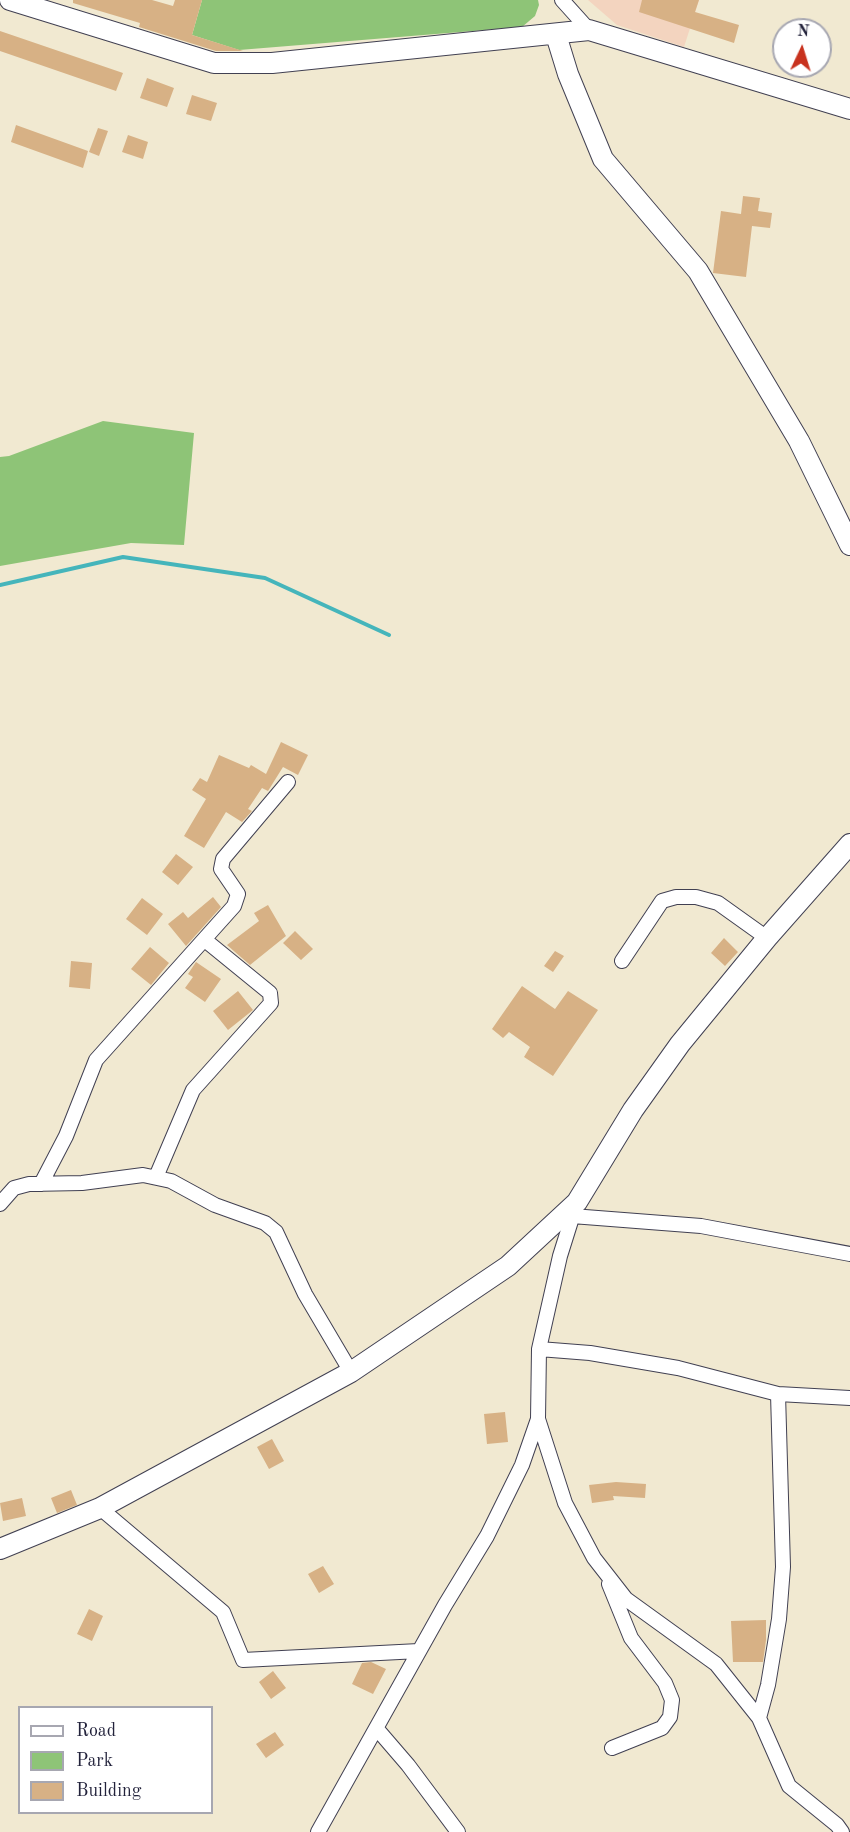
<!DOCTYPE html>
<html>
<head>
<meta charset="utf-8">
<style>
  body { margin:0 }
  #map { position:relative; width:850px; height:1832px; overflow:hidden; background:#f1e9d1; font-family:"Old Standard TT",serif }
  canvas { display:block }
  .legend { position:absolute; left:18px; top:1706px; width:195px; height:108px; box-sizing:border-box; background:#fff; border:2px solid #a7a7b1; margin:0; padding:8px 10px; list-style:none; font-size:18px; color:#22223b }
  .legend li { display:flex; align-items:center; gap:12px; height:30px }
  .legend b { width:30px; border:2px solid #a7a7b1 }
  .north { position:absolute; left:772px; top:18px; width:60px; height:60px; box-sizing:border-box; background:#fff; border:2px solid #a7a7b1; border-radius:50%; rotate:4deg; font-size:16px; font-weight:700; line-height:24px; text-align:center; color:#22223b }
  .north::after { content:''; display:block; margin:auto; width:21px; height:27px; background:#c8321e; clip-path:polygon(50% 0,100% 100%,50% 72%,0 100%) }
</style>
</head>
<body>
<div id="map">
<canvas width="850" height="1832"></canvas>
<ul class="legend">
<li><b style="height:8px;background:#fff"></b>Road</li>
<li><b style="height:16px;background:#8ec477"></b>Park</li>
<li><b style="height:16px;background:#d7b185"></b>Building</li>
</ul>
<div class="north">N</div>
</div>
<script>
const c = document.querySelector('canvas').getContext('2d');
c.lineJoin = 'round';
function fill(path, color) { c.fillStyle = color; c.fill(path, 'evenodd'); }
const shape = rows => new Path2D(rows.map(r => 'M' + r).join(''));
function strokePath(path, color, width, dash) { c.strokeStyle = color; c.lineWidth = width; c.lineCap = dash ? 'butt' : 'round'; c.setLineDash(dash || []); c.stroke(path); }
fill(shape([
  [588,0,699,0,684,47,617,25]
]), '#f3d4bf');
fill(shape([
  [202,0,538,0,539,5,535,16,522,27,239,50,192,35],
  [103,421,194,433,184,545,131,543,0,566,0,457,9,456]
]), '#8ec477');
strokePath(shape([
  [0,585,123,557,265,578,389,635]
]), '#45b5bb', 4);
fill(shape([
  [73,0,152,0,173,6,175,0,202,0,192,35,243,51,216,51,139,27,140,23,73,3],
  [642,0,699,0,695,12,739,25,734,43,639,12],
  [0,31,123,73,116,91,0,51],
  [147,78,174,88,167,107,140,98],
  [192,95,217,103,211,121,186,114],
  [16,125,88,151,83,168,11,142],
  [98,128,108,131,99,156,89,152],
  [128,135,148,142,143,159,122,152],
  [743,196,760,198,758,211,772,213,770,228,752,226,746,277,713,273,721,211,741,214],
  [281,742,308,755,298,775,283,767,268,791,262,788,248,809,252,811,242,822,226,812,204,848,184,836,206,799,192,790,200,778,207,782,219,755,249,768,251,765,266,774],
  [176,854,193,867,178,885,162,872],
  [213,897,221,907,186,946,168,924,183,912,188,918],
  [142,898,163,914,147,935,126,919],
  [268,905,286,936,250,965,227,945,259,921,254,913],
  [295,931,313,949,301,960,283,943],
  [724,938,738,952,725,966,711,953],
  [150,947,169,963,151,985,131,969],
  [555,951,564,956,553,972,544,966],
  [71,961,92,963,90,989,69,987],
  [196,962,221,979,205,1002,185,988,193,977,188,974],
  [522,986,555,1009,568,991,598,1010,553,1076,524,1057,530,1047,509,1032,503,1038,492,1029],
  [238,991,253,1010,228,1030,213,1011],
  [505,1412,508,1442,487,1444,484,1414],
  [272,1439,284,1461,269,1469,257,1447],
  [616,1482,646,1484,645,1498,613,1496,614,1500,592,1503,589,1485],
  [71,1490,77,1505,57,1513,51,1498],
  [22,1498,26,1516,3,1521,0,1503],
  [323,1566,334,1584,319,1593,308,1574],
  [89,1609,103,1616,92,1641,77,1634],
  [766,1620,766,1640,763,1662,733,1662,731,1621],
  [371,1662,386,1669,373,1694,352,1684,362,1663],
  [273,1671,286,1688,271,1699,259,1682],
  [275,1732,284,1745,266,1758,256,1744]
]), '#d7b185');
const street = shape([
  [562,0,589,30],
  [622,961,662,901,676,897,696,897,718,903,767,938],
  [156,1177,193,1090,271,1003,270,993,205,940],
  [41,1184,66,1136,96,1060,234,906,238,894,221,869,223,859,288,782],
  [0,1204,14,1188,29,1184,82,1183,143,1175,171,1181,215,1205,265,1223,276,1232,305,1294,351,1372],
  [572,1216,701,1226,850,1254],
  [539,1349,590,1353,678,1368,778,1394,850,1398],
  [538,1419,565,1503,594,1558,626,1599,716,1664,759,1718,789,1786,837,1825,842,1832],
  [100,1508,223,1612,243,1660,419,1651],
  [609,1584,631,1638,665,1683,672,1700,670,1717,662,1728,612,1748],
  [759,1718,768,1685,779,1619,783,1567,778,1394],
  [377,1729,408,1765,458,1832],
  [318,1832,445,1605,487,1536,522,1465,538,1419,539,1349,560,1256,576,1205]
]);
const secondary = shape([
  [10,0,214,63,272,63,589,30,850,109],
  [556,35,568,74,603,159,698,271,799,441,850,545],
  [0,1549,100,1508,351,1372,508,1266,577,1202,633,1110,680,1044,767,938,850,844]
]);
strokePath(street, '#414052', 16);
strokePath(secondary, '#414052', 22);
strokePath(street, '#fff', 14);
strokePath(secondary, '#fff', 20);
</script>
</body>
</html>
